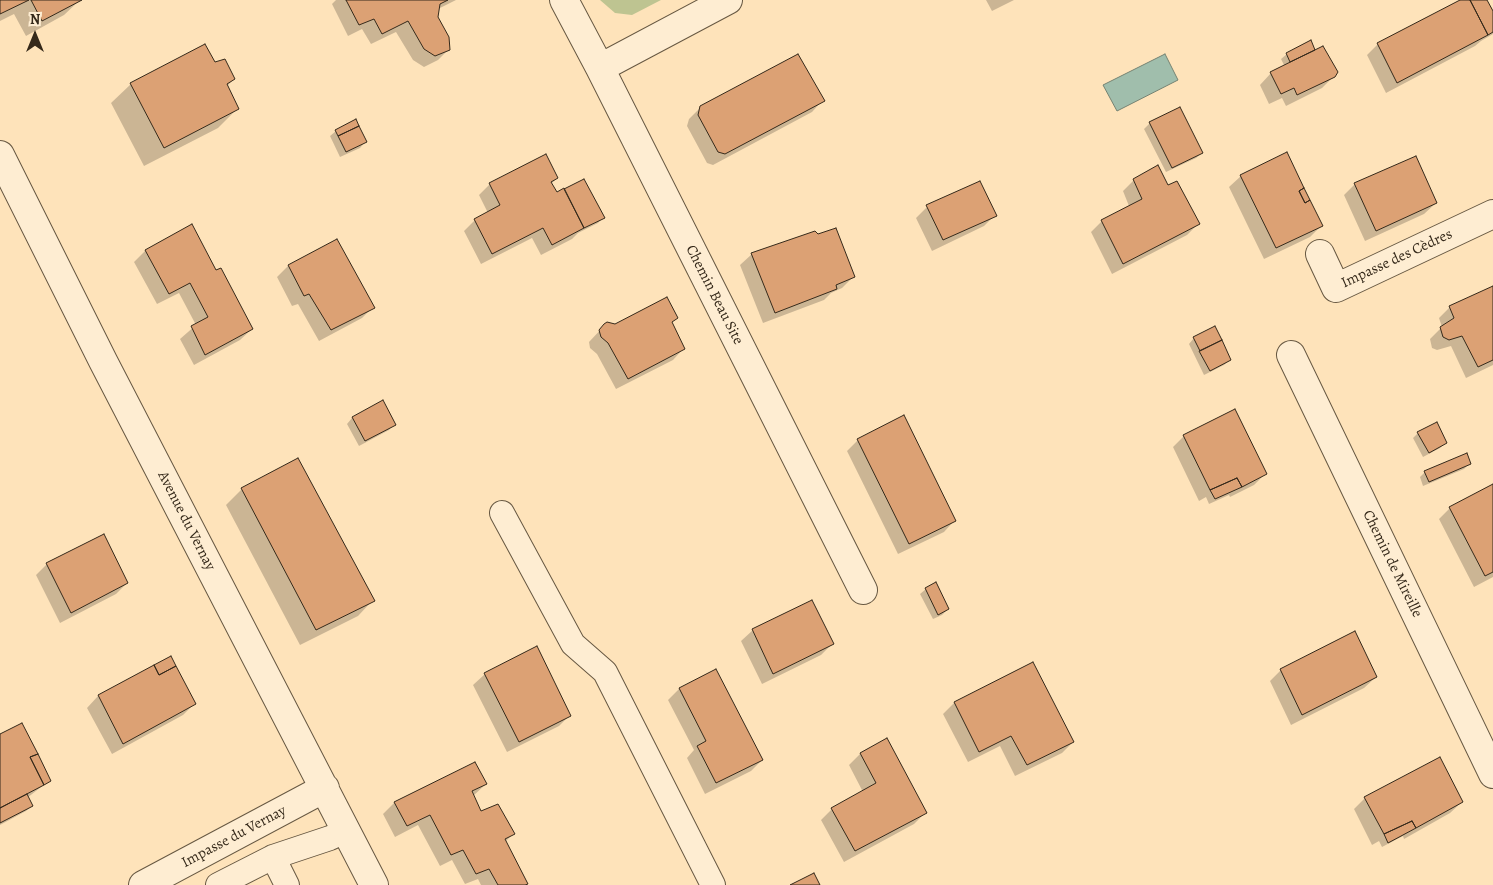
<!DOCTYPE html>
<html>
<head>
<meta charset="utf-8">
<style>
  body { margin:0 }
  #map { position:relative; width:1493px; height:885px; overflow:hidden; background:#fee3ba; font-family:Alegreya,serif }
  canvas { display:block }
  .north { position:absolute; left:10px; top:10px; width:50px; height:50px; -webkit-text-stroke:4px #feedd2; paint-order:stroke; rotate:0deg; font-size:14px; font-weight:700; line-height:20px; text-align:center; color:#35291a }
  .north::after { content:''; display:block; margin:auto; width:18px; height:22px; background:#35291a; clip-path:polygon(50% 0,100% 100%,50% 72%,0 100%) }
</style>
</head>
<body>
<div id="map">
<canvas width="1493" height="885"></canvas>
<div class="north">N</div>
</div>
<script>
const c = document.querySelector('canvas').getContext('2d');
c.lineJoin = 'round';
function fill(path, color) { c.fillStyle = color; c.fill(path, 'evenodd'); }
const shape = rows => new Path2D(rows.map(r => 'M' + r).join(''));
function strokePath(path, color, width, dash) { c.strokeStyle = color; c.lineWidth = width; c.lineCap = dash ? 'butt' : 'round'; c.setLineDash(dash || []); c.stroke(path); }
function write(font, color, halo, rows, align = 'center') {
  c.font = font + ' Alegreya,serif'; c.lineWidth = 4; c.setLineDash([]); c.textBaseline = 'middle'; c.strokeStyle = halo; c.fillStyle = color; for (const [text, x, y, turn = 0] of rows) {
    c.save(); c.translate(x, y); c.rotate((+turn || 0) * Math.PI / 180); c.textAlign = isNaN(turn) ? turn : align; if (halo) c.strokeText(text, 0, 0); c.fillText(text, 0, 0); c.restore();
  }
}
fill(shape([
  [600,0,661,0,632,15,615,13]
]), '#bec491');
const water = shape([
  [1165,54,1178,80,1117,111,1103,85,1165,54]
]);
fill(water, '#a0beac');
strokePath(water, '#758272', 1);
fill(shape([
  [0,0,80,0,64,15,26,36,14,14,0,21],
  [336,0,456,0,438,9,436,18,449,49,438,60,424,67,413,60,396,32,371,44,362,29,348,36,332,4],
  [986,0,1014,0,992,11],
  [1462,0,1486,0,1493,13,1493,34,1481,41,1475,46,1386,93,1367,55,1378,44],
  [1314,49,1334,76,1322,88,1286,106,1282,98,1269,104,1260,85,1271,73,1285,67,1281,59,1287,54],
  [215,64,234,79,227,86,238,108,218,128,144,166,111,103,131,84],
  [823,100,812,112,713,165,707,163,687,126,689,119,701,107],
  [1150,123,1202,153,1196,158,1166,172,1144,129],
  [336,131,365,142,360,148,340,157,330,136],
  [1241,176,1321,226,1310,237,1264,259,1229,187],
  [557,178,551,184,556,194,603,217,598,223,578,233,572,239,541,255,532,238,481,264,464,231,475,220,488,213,479,195,490,184],
  [1134,180,1167,187,1198,224,1187,235,1112,274,1091,232,1102,221,1129,206,1123,191],
  [1355,184,1436,203,1424,214,1365,241,1344,195],
  [927,207,995,215,984,226,932,251,916,218],
  [192,226,216,272,252,329,240,340,194,365,180,339,196,325,179,293,157,304,134,262,145,251],
  [337,241,373,307,362,318,319,341,298,304,292,306,277,277,288,266],
  [752,254,853,277,842,288,831,293,824,300,763,323,740,265],
  [1493,288,1493,365,1466,378,1451,346,1437,350,1432,348,1430,339,1442,327,1439,318,1450,307],
  [676,318,671,323,684,348,673,360,616,389,597,354,590,348,589,342,605,325],
  [1194,338,1230,360,1224,365,1204,375,1189,344],
  [382,402,394,424,389,430,359,446,347,424,352,418],
  [1418,433,1446,442,1440,448,1423,457,1413,438],
  [1184,436,1265,474,1254,485,1230,497,1229,495,1209,504,1206,497,1199,501,1173,447],
  [858,440,955,520,944,532,898,554,847,451],
  [1470,463,1464,469,1423,486,1420,477,1425,472],
  [1493,485,1493,577,1474,587,1439,519,1450,508],
  [242,489,373,600,358,616,300,645,226,505],
  [47,564,127,583,116,594,60,623,36,575],
  [926,589,948,609,942,615,933,619,920,594],
  [753,630,833,643,821,655,762,684,741,641],
  [537,648,570,715,559,726,507,752,473,685,485,674],
  [1032,663,1073,742,1062,753,1015,776,1000,746,968,762,943,714,954,703],
  [154,666,194,704,183,715,112,754,87,708,98,696],
  [1281,670,1376,677,1364,688,1291,725,1270,681],
  [715,671,762,760,751,771,705,794,687,758,694,750,668,700,679,689],
  [0,735,50,780,27,798,32,806,26,811,0,825],
  [860,754,925,813,914,824,844,862,821,820,832,809,863,792,849,765],
  [475,764,486,784,473,796,481,813,513,834,505,842,525,885,481,885,478,879,465,884,452,860,440,866,418,825,395,837,383,814,394,803],
  [1365,798,1462,802,1450,813,1404,839,1403,836,1382,847,1379,841,1372,845,1354,809]
]), '#0003');
const building = shape([
  [0,0,29,0,0,14,0,0],
  [31,0,82,0,42,21,31,0],
  [346,0,448,0,440,4,438,17,449,37,450,50,435,56,424,49,408,21,382,34,374,19,359,25,346,0],
  [1460,0,1470,0,1488,35,1397,83,1377,43,1460,0],
  [1470,0,1487,0,1493,11,1493,32,1488,35,1470,0],
  [1311,40,1315,50,1290,62,1286,53,1311,40],
  [205,44,215,62,225,59,235,79,227,84,239,109,164,148,130,83,205,44],
  [1323,46,1338,72,1335,77,1297,95,1294,88,1281,94,1270,72,1323,46],
  [798,54,825,101,725,154,718,152,698,115,700,106,798,54],
  [1180,107,1203,153,1172,168,1149,122,1180,107],
  [356,119,359,126,338,136,335,130,356,119],
  [359,126,367,142,346,152,338,136,359,126],
  [1287,152,1304,188,1299,191,1305,203,1310,200,1323,226,1276,248,1240,175,1287,152],
  [546,154,558,178,551,182,557,192,564,188,584,228,552,245,543,228,492,254,474,219,500,205,489,183,546,154],
  [1416,156,1437,203,1376,231,1354,183,1416,156],
  [1158,165,1168,185,1177,181,1200,224,1123,264,1101,220,1142,199,1133,179,1158,165],
  [584,179,605,218,584,228,564,189,584,179],
  [980,181,997,216,943,240,926,205,980,181],
  [1304,188,1310,200,1305,203,1299,191,1304,188],
  [192,224,216,270,221,268,253,329,205,355,191,326,208,317,190,283,169,294,145,250,192,224],
  [836,228,855,277,836,285,837,289,775,313,751,253,815,231,818,234,836,228],
  [337,239,375,308,331,330,309,294,304,296,288,265,337,239],
  [1493,286,1493,360,1478,367,1462,336,1449,340,1443,337,1440,327,1454,318,1449,306,1493,286],
  [667,297,678,318,672,322,685,349,628,379,608,343,601,337,599,330,604,324,607,322,615,324,667,297],
  [1215,326,1222,340,1200,351,1193,337,1215,326],
  [1222,340,1231,360,1210,371,1199,351,1222,340],
  [383,400,396,425,365,441,352,417,383,400],
  [1235,409,1267,474,1242,487,1237,478,1210,490,1183,435,1235,409],
  [904,415,956,521,909,544,857,439,904,415],
  [1437,422,1447,443,1429,453,1417,432,1437,422],
  [1467,453,1471,464,1429,482,1424,471,1467,453],
  [298,458,375,601,316,630,241,488,298,458],
  [1237,478,1242,487,1215,499,1210,490,1237,478],
  [1493,484,1493,572,1485,576,1449,507,1493,484],
  [104,534,128,583,71,613,46,563,104,534],
  [936,582,949,609,938,615,925,588,936,582],
  [812,600,834,644,773,674,752,629,812,600],
  [1355,631,1377,677,1302,715,1280,669,1355,631],
  [537,646,571,716,519,742,484,673,537,646],
  [171,656,176,666,159,675,154,665,171,656],
  [1033,662,1074,742,1027,765,1011,736,979,752,954,702,1033,662],
  [154,665,159,675,176,666,196,704,123,744,98,695,154,665],
  [716,669,763,760,716,783,697,746,706,741,679,688,716,669],
  [22,723,38,754,30,757,44,785,0,808,0,734,22,723],
  [887,738,927,813,855,851,831,808,876,783,860,753,887,738],
  [38,754,51,781,44,785,30,757,38,754],
  [1440,757,1463,802,1416,828,1412,821,1384,834,1364,797,1440,757],
  [475,762,487,784,472,791,481,811,498,804,515,834,505,839,528,884,525,885,498,885,489,869,476,874,463,850,451,855,430,815,407,826,394,802,475,762],
  [27,794,33,806,0,823,0,808,27,794],
  [1412,821,1416,828,1388,843,1384,834,1412,821],
  [814,873,820,885,790,885,814,873]
]);
fill(building, '#dca174');
strokePath(building, '#35291a', 1);
const service = shape([
  [502,513,573,644,605,672,713,885],
  [273,857,287,885],
  [218,885,273,857,330,838,347,830]
]);
const minor = shape([
  [564,0,600,68,863,590],
  [600,68,728,0],
  [0,155,103,361,374,885],
  [1320,254,1336,288,1493,214],
  [1291,355,1493,774],
  [143,885,325,788]
]);
strokePath(service, '#675842', 26);
strokePath(minor, '#675842', 30);
strokePath(service, '#feedd2', 24);
strokePath(minor, '#feedd2', 28);
write('15px', '#35291a', '#feedd2', [
  ["Impasse des Cèdres",1397,259,-25],
  ["Chemin Beau Site",714,295,63],
  ["Avenue du Vernay",186,521,63],
  ["Chemin de Mireille",1392,564,64],
  ["Impasse du Vernay",234,837,-28]
]);
</script>
</body>
</html>
